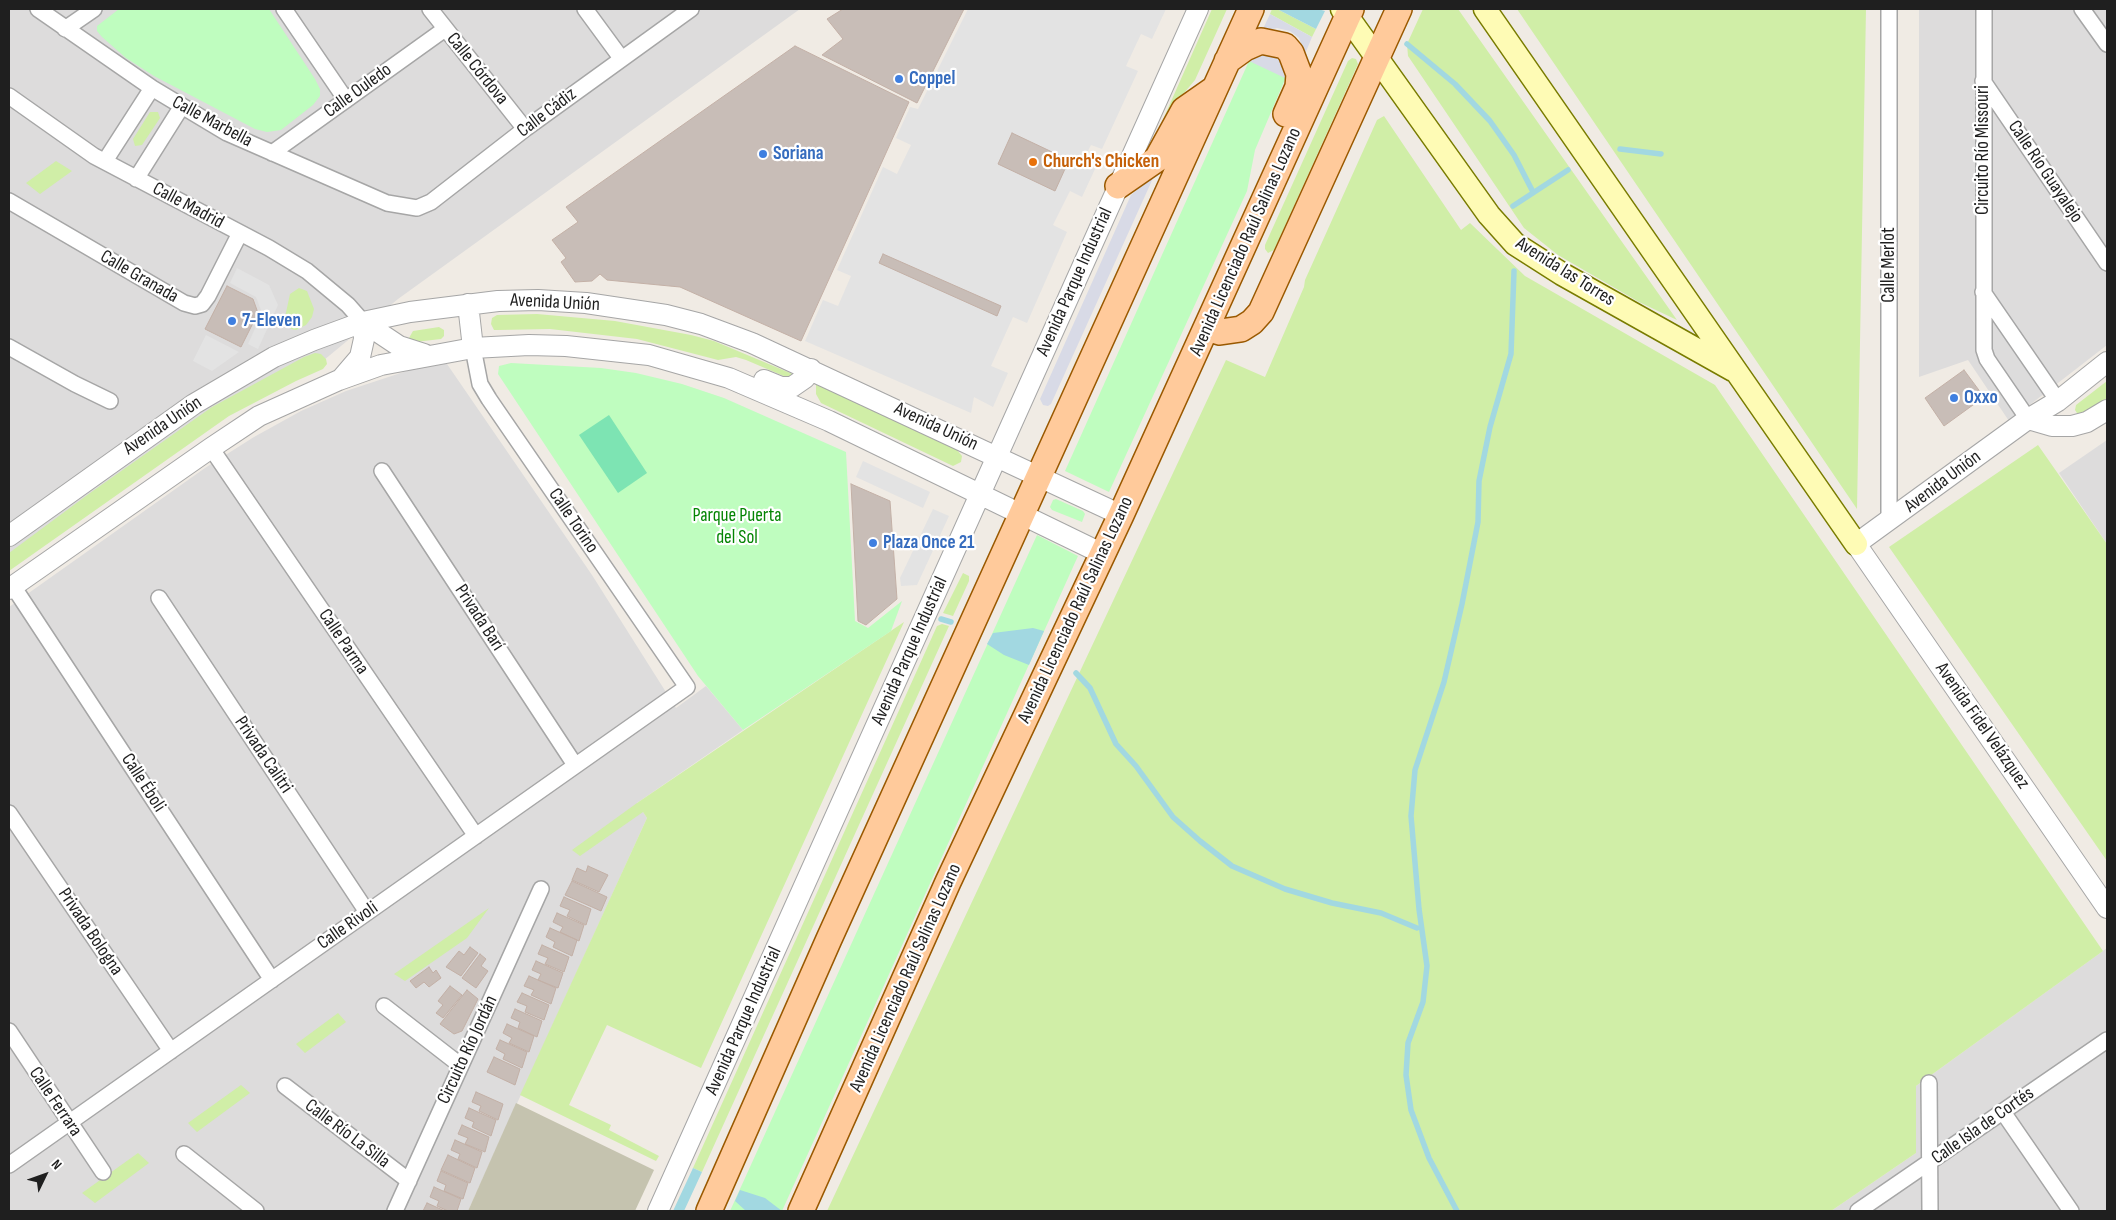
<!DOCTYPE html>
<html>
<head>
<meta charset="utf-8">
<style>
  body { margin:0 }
  #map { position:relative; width:2116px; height:1220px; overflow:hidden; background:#f0ebe4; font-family:"Sofia Sans Condensed",sans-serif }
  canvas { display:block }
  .frame { position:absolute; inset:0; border:10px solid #1f1f1f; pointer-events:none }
  .north { position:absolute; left:20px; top:1150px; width:50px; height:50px; -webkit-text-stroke:4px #fff; paint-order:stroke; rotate:48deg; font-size:14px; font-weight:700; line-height:20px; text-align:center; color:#1f1f1f }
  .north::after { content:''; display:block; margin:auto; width:18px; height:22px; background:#1f1f1f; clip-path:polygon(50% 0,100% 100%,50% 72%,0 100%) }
</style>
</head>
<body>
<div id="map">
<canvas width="2116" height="1220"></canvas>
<div class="frame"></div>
<div class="north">N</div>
</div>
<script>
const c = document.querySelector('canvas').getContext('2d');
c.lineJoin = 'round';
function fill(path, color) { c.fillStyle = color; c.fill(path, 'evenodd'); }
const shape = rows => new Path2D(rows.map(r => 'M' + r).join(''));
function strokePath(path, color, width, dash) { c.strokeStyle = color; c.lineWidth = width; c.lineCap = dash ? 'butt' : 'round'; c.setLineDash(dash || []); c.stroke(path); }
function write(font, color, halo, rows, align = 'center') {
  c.font = font + ' "Sofia Sans Condensed",sans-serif'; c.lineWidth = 4.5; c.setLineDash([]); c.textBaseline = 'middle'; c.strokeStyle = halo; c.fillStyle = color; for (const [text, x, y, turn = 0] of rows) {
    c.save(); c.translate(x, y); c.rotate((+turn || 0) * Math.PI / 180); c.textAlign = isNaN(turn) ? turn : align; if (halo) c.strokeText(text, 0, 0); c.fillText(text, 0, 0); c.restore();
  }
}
fill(shape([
  [9,9,800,9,398,299,324,360,263,388,9,565],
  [1919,9,2107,9,2107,345,2009,421,1968,360,1919,377],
  [428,364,447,364,592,575,676,708,706,686,743,730,637,803,647,818,468,1211,9,1211,9,607,205,468,254,437,301,411,346,391],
  [2107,440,2107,544,2059,473],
  [2107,948,2107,1211,1831,1211,1916,1153,1916,1086]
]), '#dddcdc');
fill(shape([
  [516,1103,654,1170,635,1211,468,1211]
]), '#c5c3af');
fill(shape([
  [1212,9,1227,9,1195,80,1173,106,1149,151],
  [1272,9,1277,9,1316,29,1312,37,1270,14],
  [1423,9,1458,9,1677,320,1639,302,1558,255,1524,228,1408,56,1407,44],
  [1517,9,1866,9,1857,509],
  [1352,58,1356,59,1358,64,1274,250,1268,253,1265,249,1265,245,1348,61],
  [150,112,158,112,160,118,142,145,135,146,133,139],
  [1384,116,1461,230,1470,223,1525,276,1715,385,2103,951,1916,1086,1916,1153,1831,1211,827,1211,1226,360,1265,377,1304,287,1305,280,1377,120],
  [56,161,72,171,40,194,26,183],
  [299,288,307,291,314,309,312,317,306,325,296,330,291,329,285,317,290,294],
  [537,314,615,321,691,335,714,341,795,375,793,380,746,360,736,357,718,360,637,339,550,329,498,330,494,330,491,324,492,318,497,315],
  [439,327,444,330,444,336,441,339,415,342,409,338,413,331],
  [315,353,321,354,326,359,327,364,323,369,296,381,229,416,9,571,9,553,90,493,212,407,304,357],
  [2107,381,2107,398,2083,414,2077,413,2075,410,2076,405],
  [816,384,957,450,962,456,961,462,953,466,821,403,816,394],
  [2038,445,2107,544,2107,861,1889,547],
  [963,573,969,576,969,581,953,616,943,613],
  [904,622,701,1068,607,1025,569,1105,611,1125,609,1130,659,1156,656,1161,520,1095,647,818,643,812,580,856,572,850,637,803],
  [942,624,949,626,702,1172,693,1168,937,626],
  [489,908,467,938,405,981,394,974],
  [338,1013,346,1022,305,1053,296,1044],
  [241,1085,250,1093,197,1132,188,1123],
  [138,1153,149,1163,95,1203,82,1193]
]), '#d0eea7');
fill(shape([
  [119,9,269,9,315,79,320,89,320,96,313,105,281,130,267,132,255,129,154,76,126,58,102,37,97,31,97,26],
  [1262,55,1279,60,1286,77,1255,150,1247,191,1109,492,1065,471,1249,61],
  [511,363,601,368,636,373,682,384,724,398,846,452,855,621,868,628,902,601,891,631,743,730,698,676,498,374,499,366],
  [1056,499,1083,511,1085,514,1082,522,1052,510,1050,507,1053,500],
  [1037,535,1078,556,782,1211,730,1211]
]), '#bffdbf');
fill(shape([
  [609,415,647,473,618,493,579,435]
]), '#7de4b3');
fill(shape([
  [968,9,1166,9,1152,39,1141,34,1126,66,1138,71,1102,149,1091,145,1082,163,1095,169,1082,197,1070,191,1053,225,1067,232,1027,323,1013,317,991,366,1008,373,993,407,974,397,971,413,805,341,823,300,838,306,851,276,837,270,883,167,897,174,911,145,896,138,910,107,918,109],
  [237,268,269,285,278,305,258,349,248,344,262,313,256,297,230,283],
  [206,335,239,352,212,371,193,361],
  [863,461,930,492,923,508,856,477],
  [933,509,949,516,917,585,901,586,900,578]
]), '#e3e3e3');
fill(shape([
  [1270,14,1312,37,1305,54,1299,38,1290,31,1277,28,1262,31],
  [1262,55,1273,56,1279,60,1283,65,1285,78,1249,61],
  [1154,176,1051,404,1048,406,1043,405,1040,399,1131,195]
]), '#d8dae6');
fill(shape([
  [1277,9,1318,9,1325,11,1316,29],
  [1033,628,1044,631,1029,665,1004,655,987,644,993,633],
  [693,1168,702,1172,684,1211,673,1211],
  [740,1190,765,1198,782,1211,746,1211,735,1201]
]), '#a2d8e1');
strokePath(shape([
  [1407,44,1455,84,1490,121,1514,155,1533,192],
  [1620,149,1661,154],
  [1513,206,1568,170],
  [941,619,951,622],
  [1076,673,1090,688,1116,744,1136,766,1173,817,1200,841,1232,866,1285,889,1332,903,1381,913,1417,928],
  [1457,1211,1429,1158,1411,1110,1406,1075,1408,1043,1423,1002,1427,966,1419,909,1411,816,1415,770,1444,682,1462,604,1478,522,1479,481,1490,427,1511,354,1514,271]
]), '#a2d8e1', 5.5);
const building = shape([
  [843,9,964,9,917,103,822,55,843,39,827,19,843,9],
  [795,46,909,102,801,341,680,287,607,280,600,274,592,281,575,282,561,262,566,258,552,240,578,222,566,207,795,46],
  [1012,133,1069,160,1055,191,998,164,1012,133],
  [883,254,1001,306,997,316,879,263,883,254],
  [227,286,253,299,258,313,241,347,205,329,227,286],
  [1964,370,1984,397,1944,426,1925,398,1964,370],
  [851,484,890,501,897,599,866,625,858,621,851,484],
  [588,866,608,875,599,892,572,880,577,868,586,872,588,866],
  [572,881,607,897,601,911,565,895,572,881],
  [564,897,591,909,586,925,567,916,570,910,560,906,564,897],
  [557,913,584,925,579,941,560,932,563,927,553,922,557,913],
  [550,928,577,940,572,956,553,947,555,942,546,937,550,928],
  [542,945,569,957,564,972,545,964,548,958,538,954,542,945],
  [470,947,478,953,461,976,446,967,459,951,464,955,470,947],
  [480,954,486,959,481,966,488,971,476,988,462,978,480,954],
  [536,961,563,973,558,988,538,980,541,974,532,970,536,961],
  [429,967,433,973,436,970,441,978,429,987,424,982,416,988,410,981,429,967],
  [529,976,556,988,551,1004,531,995,534,990,524,986,529,976],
  [450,986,462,995,443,1018,436,1013,443,1005,438,1001,450,986],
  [467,990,478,999,462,1031,454,1034,440,1024,467,990],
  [522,993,549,1005,544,1020,525,1012,527,1006,517,1002,522,993],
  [515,1009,542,1021,537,1037,518,1028,520,1022,511,1018,515,1009],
  [507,1024,534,1036,529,1052,509,1043,512,1038,503,1033,507,1024],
  [500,1040,527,1052,522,1068,503,1059,505,1054,496,1049,500,1040],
  [494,1057,520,1069,515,1085,487,1072,494,1057],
  [476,1092,503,1104,498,1120,479,1111,481,1106,472,1102,476,1092],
  [469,1108,496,1120,491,1136,472,1127,474,1122,465,1118,469,1108],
  [462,1125,489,1137,485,1152,465,1144,468,1138,458,1134,462,1125],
  [455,1140,482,1152,477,1168,458,1159,460,1154,451,1150,455,1140],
  [448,1155,475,1168,470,1183,441,1170,448,1155],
  [441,1171,468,1183,463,1199,444,1191,446,1185,437,1181,441,1171],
  [434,1187,461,1199,457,1211,448,1211,437,1206,439,1201,430,1197,434,1187],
  [427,1203,445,1211,423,1211,427,1203]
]);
fill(building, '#c8bdb7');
strokePath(building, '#c3b0a6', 1);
const minor = shape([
  [38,9,152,88,227,133,387,203,417,208,431,202,525,129,691,9],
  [284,9,346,100],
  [430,9,525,129],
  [585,9,621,58],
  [1984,9,1984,350,1987,359,2028,419],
  [2082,9,2107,44],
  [65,29,94,9],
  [1983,81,2107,263],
  [9,96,94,156,269,248,307,271,348,305,363,322],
  [272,153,445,29],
  [105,161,152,88],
  [136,179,182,106],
  [9,201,184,303,195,306,202,304,208,296,240,233],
  [1983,292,2058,401],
  [9,347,75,384,110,401],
  [211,448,476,836],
  [382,471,575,765],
  [1889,521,1889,9],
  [13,586,272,980],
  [159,598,367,912],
  [9,813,171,1051],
  [384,1006,460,1065],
  [9,1031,103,1172],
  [1929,1083,1930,1211],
  [285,1086,409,1181],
  [2003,1112,2071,1211],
  [184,1154,256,1211],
  [9,1165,687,687,489,399,480,384,473,348],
  [395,1211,541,889],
  [1858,1211,2107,1040]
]);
const tertiary = shape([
  [468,304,473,348],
  [363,322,399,346,424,354],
  [2107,362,2058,401,2028,419,1856,544,2107,908],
  [342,378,360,357,364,339,363,322],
  [764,380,781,387,792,387,805,378,811,369],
  [2028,419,2052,426,2072,426,2087,422,2107,410],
  [9,536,194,404,274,357,314,340,363,322,410,312,498,301,538,300,586,303,666,315,701,324,752,343,1121,515],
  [9,589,211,448,259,416,339,380,381,365,473,348,529,345,566,346,649,355,729,378,829,421,1103,554],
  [658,1211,1198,9]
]);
const secondary = shape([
  [1342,9,1489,215,1515,244,1562,274,1733,370],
  [1485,9,1856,544]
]);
const primary = shape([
  [1227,61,1245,48,1261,41,1285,46,1291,53,1299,74,1298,87,1286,114],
  [1118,186,1157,159,1184,110,1214,89],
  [1207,328,1220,332,1241,329,1252,322,1261,312,1399,9],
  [709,1211,829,939,1251,9],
  [801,1211,948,882,1121,515,1351,9]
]);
strokePath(minor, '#a6a6a6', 18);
strokePath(tertiary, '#a6a6a6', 22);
strokePath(secondary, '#797c00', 25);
strokePath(primary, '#9a5900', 28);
strokePath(minor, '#fff', 15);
strokePath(tertiary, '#fff', 20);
strokePath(secondary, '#fefbb5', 22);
strokePath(primary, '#ffca9b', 25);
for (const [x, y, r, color] of [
  [899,79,5,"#3f7fe0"],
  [763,154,5,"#3f7fe0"],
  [1033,162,5,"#e8710a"],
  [232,321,5,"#3f7fe0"],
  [1954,398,5,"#3f7fe0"],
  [873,543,5,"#3f7fe0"]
]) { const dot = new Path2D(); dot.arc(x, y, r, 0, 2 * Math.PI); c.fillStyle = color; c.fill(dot); strokePath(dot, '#fff', 2); }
write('19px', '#1f1f1f', '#fff', [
  ["Calle Córdova",477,69,51],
  ["Calle Ouledo",358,91,-36],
  ["Calle Cádiz",547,113,-37],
  ["Calle Marbella",212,122,28],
  ["Circuito Río Missouri",1983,150,-90],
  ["Calle Río Guayalejo",2045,172,56],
  ["Calle Madrid",188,206,28],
  ["Avenida Licenciado Raúl Salinas Lozano",1246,242,-66],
  ["Calle Merlot",1889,265,-90],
  ["Avenida las Torres",1565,272,32],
  ["Calle Granada",139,277,30],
  ["Avenida Parque Industrial",1075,282,-66],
  ["Avenida Unión",555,303,3],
  ["Avenida Unión",163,426,-34],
  ["Avenida Unión",936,427,25],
  ["Avenida Unión",1943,482,-37],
  ["Calle Torino",573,521,56],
  ["Avenida Licenciado Raúl Salinas Lozano",1076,610,-65],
  ["Privada Barí",479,618,57],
  ["Calle Parma",343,642,56],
  ["Avenida Parque Industrial",910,651,-66],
  ["Avenida Fidel Velázquez",1982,726,55],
  ["Privada Calitri",263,755,56],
  ["Calle Éboli",143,783,57],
  ["Calle Rivoli",348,926,-35],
  ["Privada Bologna",90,932,56],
  ["Avenida Licenciado Raúl Salinas Lozano",906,978,-66],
  ["Avenida Parque Industrial",744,1021,-66],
  ["Circuito Río Jordán",468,1050,-65],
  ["Calle Ferrara",55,1102,56],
  ["Calle Isla de Cortés",1983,1126,-35],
  ["Calle Río La Silla",347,1134,37]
]);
write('bold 19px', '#366cbe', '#fff', [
  ["Coppel",909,79],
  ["Soriana",773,154],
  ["7-Eleven",242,321],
  ["Oxxo",1964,398],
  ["Plaza Once 21",883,543]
], 'left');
write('bold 19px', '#c56008', '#fff', [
  ["Church's Chicken",1043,162]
], 'left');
write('19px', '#058504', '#fff', [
  ["Parque Puerta",737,516],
  ["del Sol",737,538]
]);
</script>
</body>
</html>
